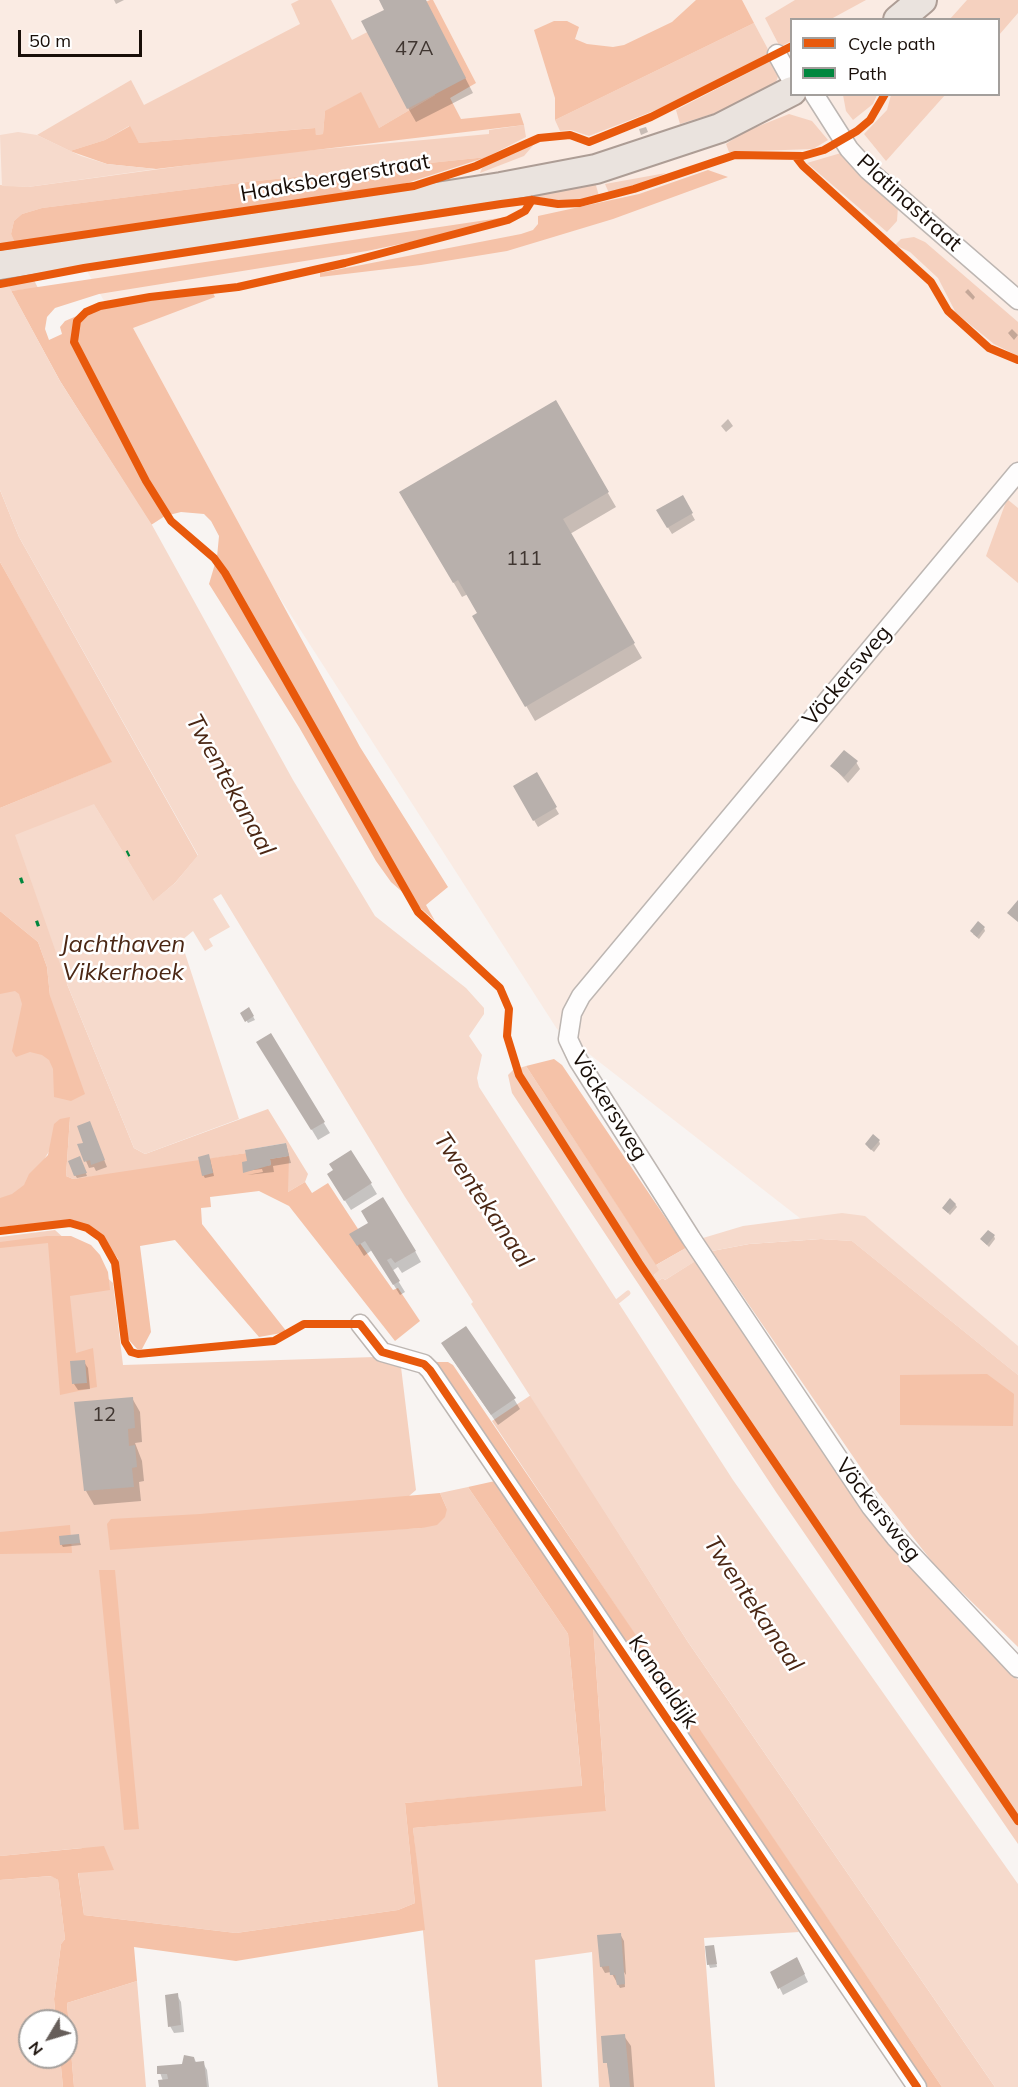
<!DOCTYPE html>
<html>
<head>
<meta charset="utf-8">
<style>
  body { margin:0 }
  #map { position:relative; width:1018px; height:2087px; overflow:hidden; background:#f8f4f2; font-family:Mulish,sans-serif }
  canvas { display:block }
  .legend { position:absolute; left:790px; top:18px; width:210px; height:78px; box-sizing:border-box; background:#fff; border:2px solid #a39f9c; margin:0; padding:8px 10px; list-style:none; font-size:18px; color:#180e08 }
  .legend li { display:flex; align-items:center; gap:12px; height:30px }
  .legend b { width:30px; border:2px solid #a39f9c }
  .north { position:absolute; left:18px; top:2009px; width:60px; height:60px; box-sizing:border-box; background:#fff; border:2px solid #a39f9c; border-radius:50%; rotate:232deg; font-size:16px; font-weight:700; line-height:24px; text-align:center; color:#180e08 }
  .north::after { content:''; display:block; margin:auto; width:21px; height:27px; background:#665e5a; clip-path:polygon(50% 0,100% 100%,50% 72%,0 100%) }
  .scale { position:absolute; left:18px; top:30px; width:124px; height:27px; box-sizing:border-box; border:3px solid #180e08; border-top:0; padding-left:8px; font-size:18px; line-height:21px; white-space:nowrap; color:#180e08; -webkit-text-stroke:4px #fff; paint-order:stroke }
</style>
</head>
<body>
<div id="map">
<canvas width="1018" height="2087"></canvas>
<ul class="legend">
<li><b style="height:8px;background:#e8590c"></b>Cycle path</li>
<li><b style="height:8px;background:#00873e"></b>Path</li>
</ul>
<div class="north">N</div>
<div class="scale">50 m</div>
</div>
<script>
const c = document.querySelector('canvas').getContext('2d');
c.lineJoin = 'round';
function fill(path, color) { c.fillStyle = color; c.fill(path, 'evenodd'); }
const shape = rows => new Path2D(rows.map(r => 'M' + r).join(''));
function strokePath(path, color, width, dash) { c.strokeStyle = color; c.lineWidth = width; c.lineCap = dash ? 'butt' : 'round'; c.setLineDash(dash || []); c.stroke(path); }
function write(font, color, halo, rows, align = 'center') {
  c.font = font + ' Mulish,sans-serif'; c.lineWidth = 5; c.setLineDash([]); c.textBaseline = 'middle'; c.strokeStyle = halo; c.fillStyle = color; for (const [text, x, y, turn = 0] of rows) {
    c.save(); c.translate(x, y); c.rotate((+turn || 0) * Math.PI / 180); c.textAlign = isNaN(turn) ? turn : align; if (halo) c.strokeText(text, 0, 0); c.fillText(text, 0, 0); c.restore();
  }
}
fill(shape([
  [0,0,1018,0,1018,1388,557,1029,224,511,87,271,0,285],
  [792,20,998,20,998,94,792,94]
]), '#faebe3');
fill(shape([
  [299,0,331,0,352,40,421,4,435,95,379,128,325,111,323,134,316,135,314,128,139,143,129,126,105,140,70,151,37,135,131,80,144,105,300,24,291,4],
  [795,0,866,0,831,19,792,20,791,41,780,47,765,18],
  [967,0,1018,0,1018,13,999,35,998,20,950,19],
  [754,23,770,53,687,98,589,136,571,130,560,131,555,120],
  [773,60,779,74,776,82,728,109,680,124,676,110],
  [843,95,843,94,877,95,873,104,853,120,846,111],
  [891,95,945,95,886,161,864,134,887,110],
  [789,114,812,121,828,140,813,149,729,152,726,144,744,132],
  [524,125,526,137,487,157,247,182,42,208,22,214,14,221,11,234,38,288,11,291,0,270,0,185,28,187,270,154,489,134,489,130],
  [536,142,524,156,480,173,482,168,512,151],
  [841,153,898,207,897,221,887,232,807,163],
  [666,173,642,184,609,193,605,184],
  [595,182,599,196,587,199,566,201,531,196],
  [914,237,925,242,1018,322,1018,356,994,344,956,313,938,278,910,252,895,245,901,239],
  [0,490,19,537,198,856,175,883,153,902,94,805,67,984,134,1148,145,1154,268,1109,308,1174,305,1182,288,1192,286,1143,246,1150,246,1153,133,1172,73,1179,66,1176,70,1117,45,1158,35,1204,0,1207,0,938,50,996,47,967,38,942,0,911,0,808,111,762,0,562],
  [1007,499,1018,508,1018,583,986,556],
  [526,1066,660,1270,654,1275,658,1281,663,1278,665,1280,695,1261,877,1529,1018,1680,1018,1844,776,1492,512,1093,508,1075,513,1070],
  [55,1230,113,1283,123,1365,375,1357,401,1367,416,1490,381,1520,381,1530,422,1528,447,1509,440,1493,468,1487,568,1634,582,1787,405,1803,415,1903,398,1910,236,1933,84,1915,78,1872,87,1871,82,1848,0,1856,0,1237],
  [821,1239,852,1241,1018,1375,1018,1647,937,1568,876,1490,712,1251,749,1244],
  [531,1395,688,1642,995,2087,942,2087,672,1690,492,1421],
  [593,1625,799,1932,704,1938,715,2087,599,2087,592,1952,535,1960,542,2087,438,2087,413,1828,606,1810],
  [52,1876,58,1880,65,1939,61,1944,54,1999,56,2021,30,2021,30,2057,60,2057,63,2087,0,2087,0,1880],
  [137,1981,146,2087,74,2087,67,2003]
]), '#f5d1bf');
fill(shape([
  [430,0,433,0,476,83,450,98,461,119,520,113,524,125,156,169,107,164,70,151,105,140,130,126,139,143,315,128,316,135,323,134,325,111,361,92,379,128,435,95,426,74,421,4],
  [696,0,742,0,754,23,555,120,555,98,534,30,554,21,567,21,579,27,575,39,587,44,613,47,624,45,672,22],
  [487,157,379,192,16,245,11,234,14,221,22,214,42,208,247,182],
  [708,170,728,177,613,219,507,251,421,265,320,277,320,273,521,234,533,230,538,224,538,216,639,194],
  [520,215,516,220,367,251,99,294,55,308,47,317,45,329,49,340,62,334,60,327,65,321,93,309,212,291,215,297,133,328,360,747,448,887,426,905,435,921,391,882,376,861,299,727,209,584,217,557,219,536,211,521,204,514,181,512,165,516,151,525,60,381,11,291],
  [0,562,112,762,0,808],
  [0,911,38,942,47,967,50,996,85,1094,71,1101,54,1097,53,1069,49,1060,42,1055,30,1052,16,1057,12,1051,22,1004,19,994,15,991,0,994],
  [554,1059,562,1065,686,1248,656,1265,526,1066],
  [70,1117,66,1176,73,1179,246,1153,254,1168,271,1165,270,1159,289,1156,288,1192,305,1182,312,1193,328,1183,362,1235,357,1239,393,1290,398,1288,420,1321,395,1341,289,1206,259,1191,210,1197,211,1207,201,1208,202,1224,287,1332,259,1337,175,1240,140,1246,151,1332,142,1349,138,1350,128,1339,118,1259,100,1233,73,1220,0,1227,0,1198,12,1194,24,1185,29,1174,48,1155,54,1124,60,1119],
  [47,1236,71,1236,91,1245,100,1255,108,1272,110,1290,70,1296,76,1353,93,1348,97,1387,60,1395,48,1243,0,1248,0,1242],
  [433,1362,448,1362,453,1365,942,2087,923,2087],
  [987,1374,1014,1394,1013,1426,900,1425,900,1375],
  [495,1481,593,1625,606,1811,413,1828,425,1930,236,1961,134,1947,137,1981,67,2003,74,2087,63,2087,60,2057,66,2057,66,2021,56,2021,54,1999,61,1944,65,1939,58,1880,51,1876,0,1880,0,1856,104,1846,114,1870,78,1873,84,1915,236,1933,398,1910,415,1903,405,1803,582,1786,568,1634,468,1487],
  [440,1493,447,1509,445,1517,437,1525,422,1528,110,1550,107,1524,111,1519,200,1514],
  [70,1525,72,1553,0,1554,0,1532],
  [99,1570,115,1570,139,1829,124,1830]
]), '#f5c2a8');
fill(shape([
  [18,132,37,135,81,156,107,164,156,169,28,187,2,186,0,135],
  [0,270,60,381,152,525,293,780,375,916,466,988,484,1008,484,1014,469,1036,482,1055,477,1078,479,1087,733,1480,1018,1884,1018,2087,995,2087,688,1642,471,1304,473,1302,405,1197,221,894,213,899,230,927,209,939,213,946,205,951,193,931,181,941,239,1119,145,1154,134,1148,67,984,15,835,94,804,153,901,175,883,198,855,19,537,0,490],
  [842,1213,865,1216,1018,1346,1018,1375,852,1241,821,1239,749,1244,712,1251,665,1280,663,1278,658,1281,654,1275,659,1270,656,1265,703,1238,743,1226]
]), '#f6dacc');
fill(shape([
  [114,0,124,0,116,4],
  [380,0,425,0,473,93,416,122,408,108,386,10],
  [646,127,648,132,641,135,639,129],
  [968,289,975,297,973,300,965,292],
  [1012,329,1018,335,1014,340,1008,333],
  [555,402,616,507,570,534,642,658,535,721,474,616,479,613,468,594,462,597,401,492],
  [728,419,733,426,726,432,721,426],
  [682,497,695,520,672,534,658,511],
  [856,762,860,769,848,783,832,766],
  [536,775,559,814,538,827,515,787],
  [984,928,985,931,979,939,973,934],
  [249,1009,255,1020,248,1023,242,1013],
  [270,1035,330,1133,318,1140,259,1042],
  [89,1122,107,1167,96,1171,94,1167,89,1168,79,1145,85,1143],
  [879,1141,880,1144,874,1152,868,1147],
  [286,1144,291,1163,273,1166,274,1172,247,1175,263,1172,262,1169,245,1171],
  [210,1159,214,1176,205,1178,203,1175],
  [81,1161,87,1176,77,1178,75,1175],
  [371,1184,377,1194,351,1210,335,1185],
  [955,1204,957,1207,950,1215,943,1208],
  [370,1223,415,1251,421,1262,402,1273,398,1267,392,1271,405,1292,400,1295,372,1250,364,1256,351,1235],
  [994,1236,995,1239,989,1247,982,1240],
  [449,1354,514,1399,520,1409,498,1425],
  [84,1362,88,1368,90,1389,78,1390,74,1384],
  [132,1398,140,1412,142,1442,135,1443,142,1461,144,1481,139,1482,141,1501,94,1505,86,1491],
  [78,1536,81,1545,63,1547,61,1544],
  [620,1934,624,1941,626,1975,624,1972,625,1987,620,1988,611,1972,605,1973,601,1966],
  [713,1946,717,1967,710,1968,709,1965],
  [800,1965,808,1982,783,1995,772,1972],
  [177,1995,181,2002,184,2032,174,2033,170,2026],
  [624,2036,631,2046,634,2087,611,2087,603,2038],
  [194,2058,197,2064,203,2063,207,2070,209,2087,160,2087,163,2081,158,2067,184,2065]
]), '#0003');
strokePath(shape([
  [618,1301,628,1293]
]), '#f6dacc', 5);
fill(shape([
  [379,0,426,0,466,78,407,109,361,21,384,10],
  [556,400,609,492,563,519,635,643,525,707,472,616,477,613,458,580,453,583,399,492],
  [683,495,693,513,667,528,656,510],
  [844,750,858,761,844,777,830,766],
  [537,772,557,807,533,821,513,786],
  [1018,900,1018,922,1007,913],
  [978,921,985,927,977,937,970,931],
  [249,1007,254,1016,245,1022,240,1013],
  [271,1033,325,1122,311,1130,256,1042],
  [90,1121,105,1160,91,1165,90,1160,84,1162,77,1144,83,1143,77,1126],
  [873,1134,880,1140,871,1150,865,1144],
  [286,1143,289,1156,270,1159,271,1165,243,1173,242,1162,247,1161,245,1150],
  [351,1150,372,1183,344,1201,327,1174,333,1170,329,1164],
  [209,1154,213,1173,202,1176,198,1157],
  [80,1156,87,1173,74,1176,68,1161],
  [383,1197,416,1251,395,1263,391,1258,387,1260,400,1281,393,1285,365,1241,357,1246,349,1234,368,1223,361,1211],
  [950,1198,956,1204,948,1213,942,1208],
  [988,1230,995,1235,987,1245,980,1239],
  [466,1326,516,1398,491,1415,441,1343],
  [85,1360,87,1383,72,1384,70,1361],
  [133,1397,135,1428,128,1429,129,1446,135,1445,137,1467,132,1468,134,1487,84,1491,74,1402],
  [79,1534,80,1543,60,1545,59,1536],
  [621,1933,625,1984,617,1985,615,1975,610,1975,609,1966,600,1967,597,1935],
  [714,1945,717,1964,707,1965,705,1946],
  [797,1957,805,1974,778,1989,770,1972],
  [178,1993,181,2025,168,2027,165,1995],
  [625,2034,630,2087,610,2087,607,2063,603,2063,601,2036],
  [184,2055,194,2057,195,2062,204,2061,207,2087,159,2087,158,2080,168,2079,167,2074,157,2074,157,2066,182,2064]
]), '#b8b0ac');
const street = shape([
  [777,54,792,81],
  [814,94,849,149,868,170,1018,300],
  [1018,472,581,996,572,1013,568,1039,578,1060,691,1238,871,1507,895,1537,1018,1668],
  [360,1324,382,1352,424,1364,430,1370,917,2087]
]);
const primary = shape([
  [898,20,922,0],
  [0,265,501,187,596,169,720,128,792,91]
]);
strokePath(street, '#bdb6b2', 21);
strokePath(primary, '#ad9d95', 32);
strokePath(street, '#fefdfd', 18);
strokePath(primary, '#eae3de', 28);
strokePath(shape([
  [127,854,129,853],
  [20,881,23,880],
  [36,924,39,923]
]), '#00873e', 6, [12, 6]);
strokePath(shape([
  [796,157,803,166,931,282,948,311,989,348,1018,360],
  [532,200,525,211,508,220,345,263,238,287,150,297,100,306,86,312,77,321,74,342,146,481,171,521,214,558,225,573,418,912,500,988,509,1009,507,1036,519,1075,639,1263,1018,1821],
  [0,247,414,186,476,166,539,138,570,135,589,142,651,117,792,46],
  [0,284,84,268,501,204,532,200,558,204,580,203,634,189,735,155,803,156,824,150,857,131,870,120,885,94],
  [0,1231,70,1223,87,1228,101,1238,115,1263,125,1342,131,1352,138,1354,274,1341,304,1324,360,1324,382,1352,424,1364,430,1370,917,2087]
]), '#e8590c', 8);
write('20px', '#403631', null, [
  ["47A",414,49],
  ["111",524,559],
  ["12",104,1415]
]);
write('22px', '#180e08', '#fff', [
  ["Haaksbergerstraat",335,178,-10],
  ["Platinastraat",909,203,42],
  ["Vöckersweg",847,676,-50],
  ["Vöckersweg",609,1106,58],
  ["Vöckersweg",878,1510,52],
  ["Kanaaldijk",663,1682,56]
]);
write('italic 24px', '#4b2714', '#fff', [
  ["Twentekanaal",230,785,61],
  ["Jachthaven",123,945],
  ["Vikkerhoek",123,973],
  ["Twentekanaal",483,1200,56],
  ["Twentekanaal",753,1604,56]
]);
</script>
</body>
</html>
